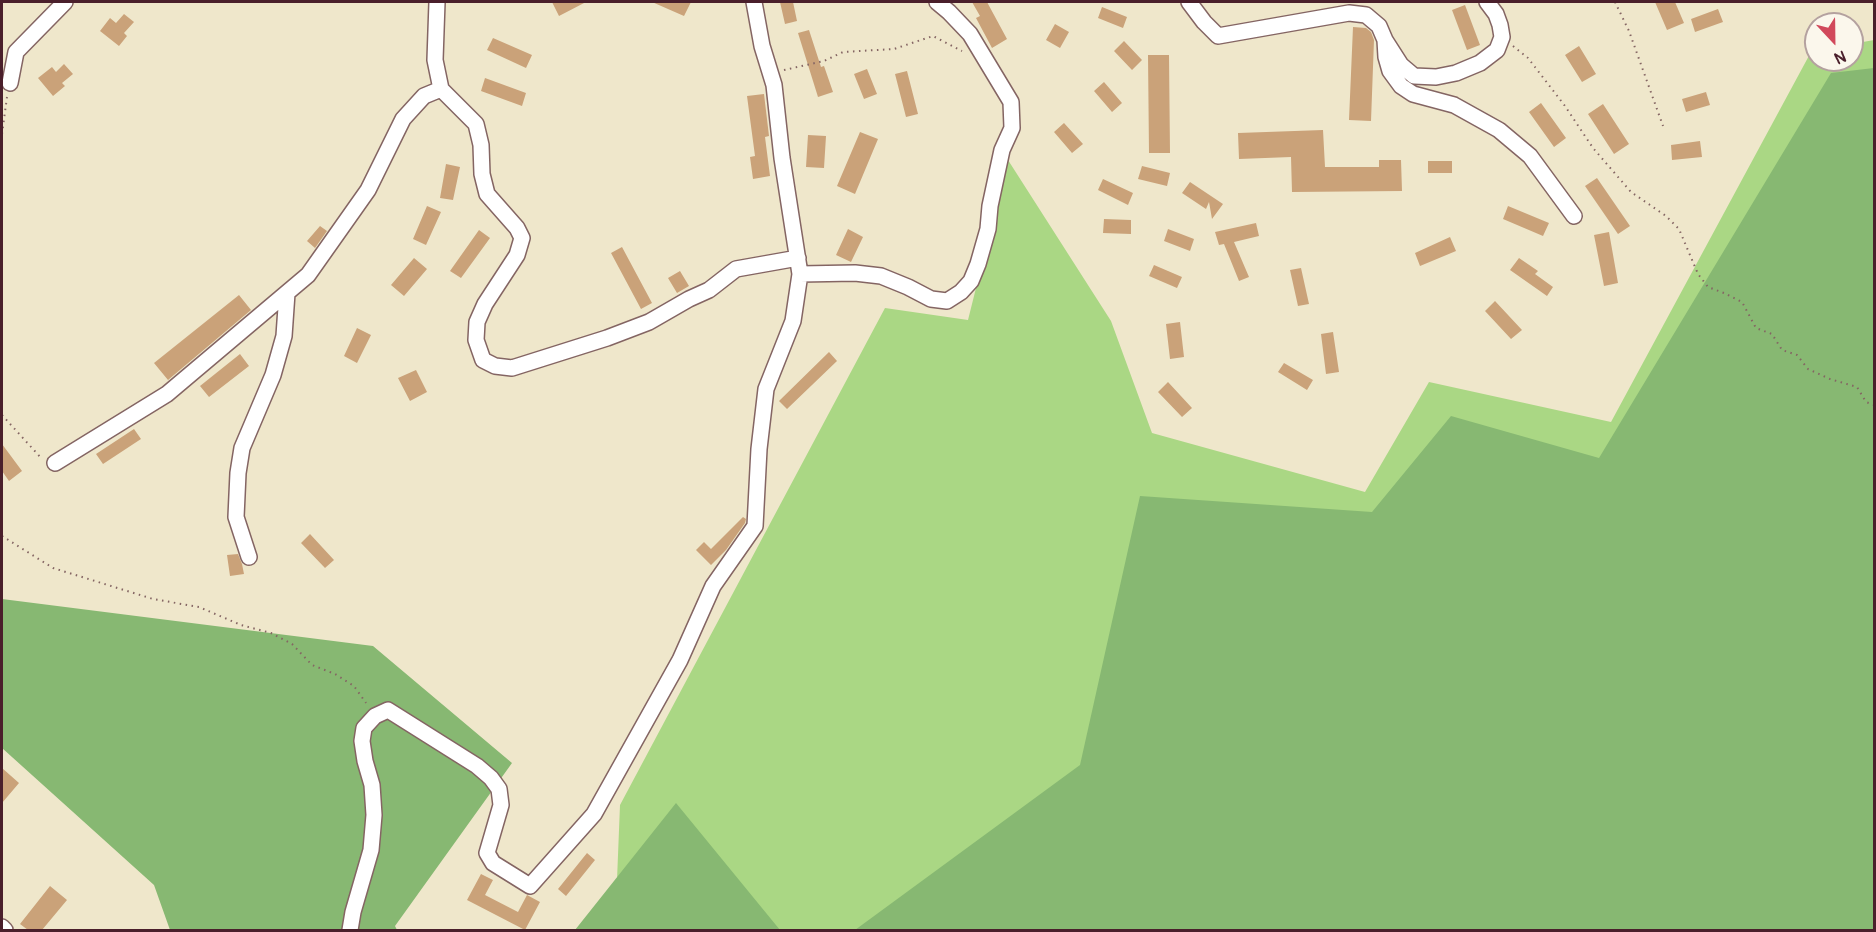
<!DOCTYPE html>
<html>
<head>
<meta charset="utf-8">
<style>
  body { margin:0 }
  #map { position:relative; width:1876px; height:932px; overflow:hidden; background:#efe7cb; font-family:Pangolin,sans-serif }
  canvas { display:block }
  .frame { position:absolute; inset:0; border:3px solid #4a1f2b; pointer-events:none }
  .north { position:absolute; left:1804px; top:12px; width:60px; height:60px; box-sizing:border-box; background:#fbf7ec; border:2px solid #b4a19f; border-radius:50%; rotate:158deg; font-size:16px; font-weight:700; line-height:24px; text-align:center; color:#4a1f2b }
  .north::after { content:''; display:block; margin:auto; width:21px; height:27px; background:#d1495b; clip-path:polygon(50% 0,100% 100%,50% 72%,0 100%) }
</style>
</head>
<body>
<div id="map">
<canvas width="1876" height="932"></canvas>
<div class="frame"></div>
<div class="north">N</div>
</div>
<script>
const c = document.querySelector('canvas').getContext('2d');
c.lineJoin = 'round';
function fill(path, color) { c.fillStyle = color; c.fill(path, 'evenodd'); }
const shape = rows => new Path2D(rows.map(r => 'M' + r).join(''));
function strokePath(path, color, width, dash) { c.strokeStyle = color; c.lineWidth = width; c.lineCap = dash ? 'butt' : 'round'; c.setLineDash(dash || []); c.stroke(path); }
fill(shape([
  [1874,40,1874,629,1239,930,615,930,620,805,885,308,968,320,1008,160,1111,321,1152,433,1365,492,1429,382,1611,422,1811,52,1816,51,1816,60,1852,60,1852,44]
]), '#aad784');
fill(shape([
  [1874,68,1874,930,855,930,1080,765,1140,496,1372,512,1451,416,1599,458,1831,73],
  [2,599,373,646,512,763,395,926,397,930,170,930,154,885,2,748],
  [676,803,780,930,575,930]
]), '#87b872');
fill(shape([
  [552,2,586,2,559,16],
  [652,2,691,2,684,16],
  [780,2,793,2,797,21,785,24],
  [972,2,987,2,1007,39,992,48,976,18,980,16],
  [1655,2,1675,2,1684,23,1667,30],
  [1465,5,1480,45,1467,50,1452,10],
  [1102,7,1127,17,1123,28,1098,18],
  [1718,9,1723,22,1695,32,1691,19],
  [124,14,134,22,124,33,127,36,119,46,100,31,110,18,116,23],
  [1055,24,1069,32,1060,48,1046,40],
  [1353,27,1366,28,1371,32,1374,40,1371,121,1349,120],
  [809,30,821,67,824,66,833,92,818,97,798,33],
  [493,38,532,55,526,68,487,50],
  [1124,41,1142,60,1132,70,1114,51],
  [1579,46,1596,74,1582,82,1565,55],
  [1148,55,1169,55,1170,153,1149,153],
  [64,64,73,74,62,83,65,86,53,96,38,78,52,67,56,72],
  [867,69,877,94,864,99,854,74],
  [907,71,918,114,906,117,895,74],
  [485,78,526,93,522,106,481,91],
  [1104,82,1122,103,1112,112,1094,91],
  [1706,92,1710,105,1686,112,1682,99],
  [764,94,769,136,765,137,770,176,753,179,750,157,755,156,747,96],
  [1541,103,1566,138,1554,147,1529,112],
  [1603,104,1629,144,1614,154,1588,114],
  [1064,123,1083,144,1072,153,1054,132],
  [1323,130,1325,167,1379,167,1379,160,1401,160,1402,191,1292,192,1291,157,1239,159,1238,133],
  [860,132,878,139,855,194,837,186],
  [808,135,826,136,824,168,806,167],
  [1700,141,1702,157,1672,160,1671,145],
  [1428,161,1452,161,1452,173,1428,173],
  [446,164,460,167,453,200,440,198],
  [1142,166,1170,173,1167,186,1138,179],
  [1597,178,1630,226,1618,234,1585,186],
  [1103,179,1133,193,1128,205,1098,190],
  [1190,182,1223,204,1212,219,1209,202,1206,209,1182,193],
  [427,206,441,212,426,245,413,239],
  [1508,206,1549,223,1543,236,1503,219],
  [1104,219,1131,220,1131,234,1103,233],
  [1256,223,1259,236,1234,242,1249,277,1239,281,1224,244,1219,245,1215,232],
  [320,226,327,231,315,248,307,241],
  [848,229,863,237,851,262,836,255],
  [1168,229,1194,239,1190,251,1164,241],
  [479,230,490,238,461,278,450,271],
  [1609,232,1618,283,1604,286,1594,235],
  [1450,237,1456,251,1420,266,1415,253],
  [622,247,652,303,641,309,611,253],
  [414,258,427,269,404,296,391,285],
  [1519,258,1538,271,1535,274,1553,287,1547,296,1510,270],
  [1154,265,1182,277,1177,288,1149,276],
  [1301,268,1309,304,1298,306,1290,270],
  [680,271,689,286,677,293,668,278],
  [239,295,251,310,168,380,154,363],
  [1495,301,1522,330,1511,339,1485,311],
  [1180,322,1184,357,1170,359,1166,324],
  [357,328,371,335,357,363,344,356],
  [1333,332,1339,372,1326,374,1321,334],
  [829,352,837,361,787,409,779,401],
  [240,354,249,366,209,397,200,386],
  [1284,363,1313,380,1307,390,1278,372],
  [416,370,427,392,410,401,398,378],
  [1168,382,1192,408,1182,417,1158,392],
  [134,429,141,439,103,464,96,454],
  [2,444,22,471,9,481,2,471],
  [743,517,746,519,745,523,726,550,711,565,696,550,704,542,711,549],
  [310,534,334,560,325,568,301,543],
  [238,554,242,564,244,574,230,576,227,555],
  [2,768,19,783,2,803],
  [587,853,595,860,566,896,558,889],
  [481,874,493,880,485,895,518,912,527,895,540,902,525,930,467,900],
  [50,886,67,900,42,930,28,930,20,924]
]), '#caa279');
const street = shape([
  [1189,2,1204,22,1218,36,1349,13,1366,15,1379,26,1385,40,1386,57,1390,71,1401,86,1413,94,1454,105,1499,130,1530,156,1574,216],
  [1385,40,1401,65,1414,76,1436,77,1456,73,1480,63,1497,50,1502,37,1500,25,1496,14,1487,2],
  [10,83,16,52,65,2],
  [441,89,476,124,481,145,482,174,487,194,517,228,522,238,517,255,485,304,477,322,476,340,483,360,495,366,512,368,607,338,649,322,689,299,709,290,736,269,798,258],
  [800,274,855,273,881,276,908,287,931,299,947,301,961,292,971,281,978,264,988,229,990,206,1002,150,1012,128,1011,102,970,34,949,12,937,2],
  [55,463,167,394,308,275,368,190,403,119,424,96,441,89,435,60,437,2],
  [249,557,236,517,238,473,242,448,273,375,284,336,287,293],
  [2,927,5,930],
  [350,930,353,912,371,850,374,815,372,785,365,761,362,741,364,728,375,716,388,710,477,766,491,778,499,789,501,805,487,853,493,863,530,886,594,814,680,660,713,586,755,526,759,449,766,389,793,321,800,274,782,158,774,85,762,46,754,2]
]);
strokePath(street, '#846563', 18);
strokePath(shape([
  [1615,2,1629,31,1663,126],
  [1513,46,1528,58,1565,106,1593,148,1631,192,1666,216,1679,229,1698,274,1708,287,1724,293,1742,302,1756,328,1772,334,1782,350,1797,355,1808,369,1830,379,1857,387,1866,402,1874,405],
  [784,70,824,61,843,52,894,49,933,36,962,51],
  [2,134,7,97],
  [2,415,42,459],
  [2,536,53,568,153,599,199,607,241,625,271,633,292,644,312,665,335,674,354,686,366,703]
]), '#846563', 2, [1.5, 4.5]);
strokePath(street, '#fff', 15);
</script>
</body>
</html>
